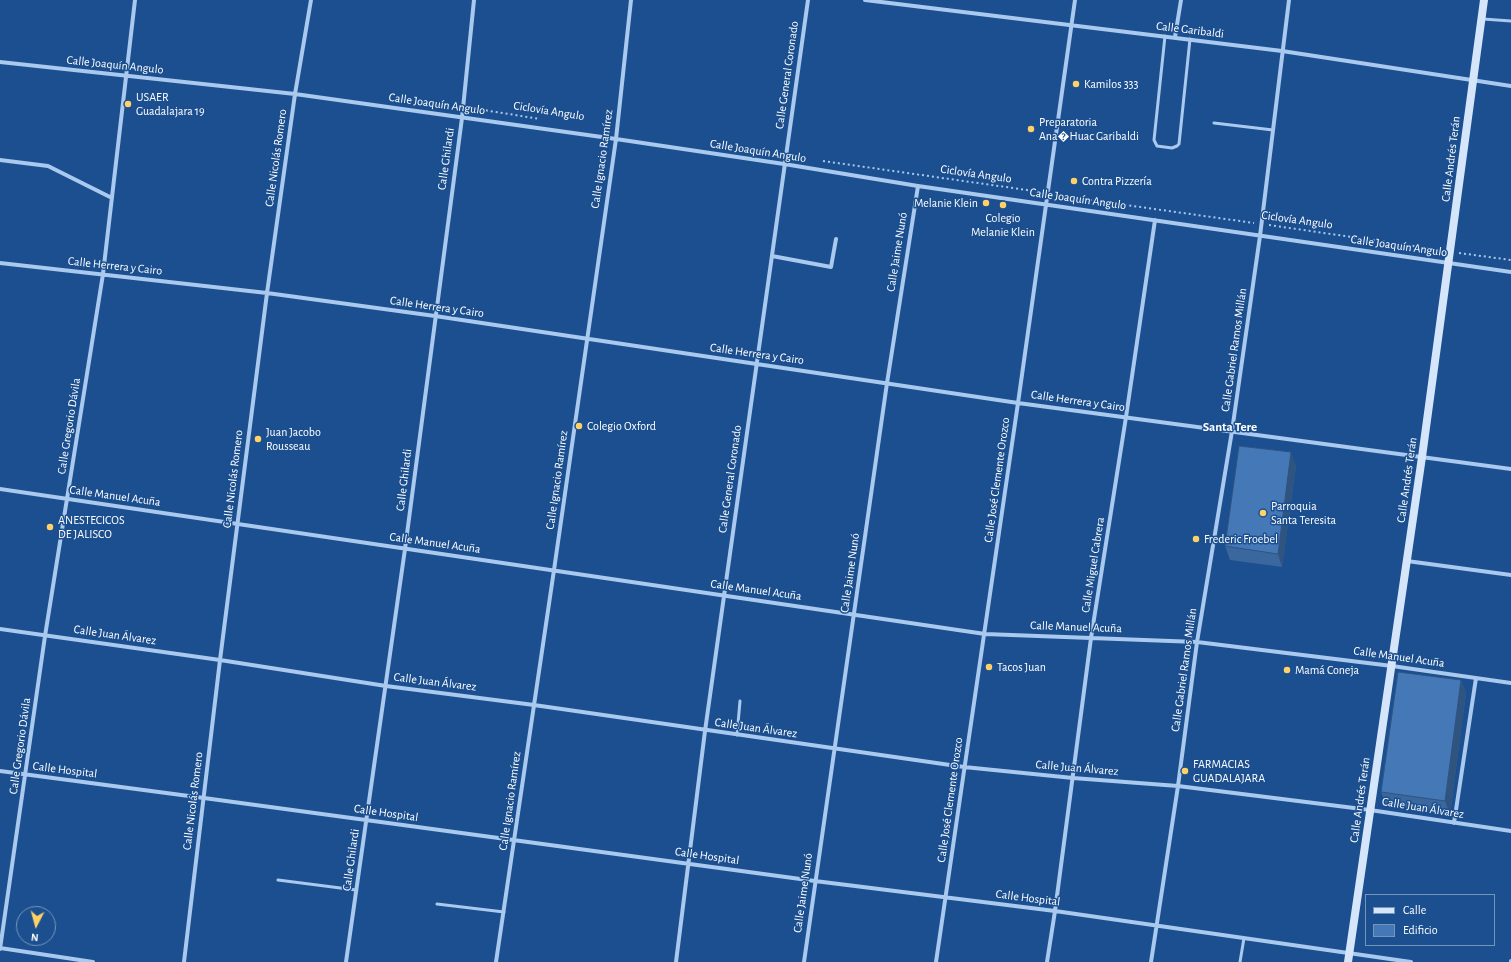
<!DOCTYPE html>
<html>
<head>
<meta charset="utf-8">
<style>
  body { margin:0 }
  #map { position:relative; width:1511px; height:962px; overflow:hidden; background:#1b4f8f; font-family:"Alegreya Sans",sans-serif }
  canvas { display:block }
  .legend { position:absolute; left:1365px; top:894px; width:130px; height:52px; box-sizing:border-box; background:#1b4f8f; border:1px solid #7695bc; margin:0; padding:5px 7px; list-style:none; font-size:12px; color:#fff }
  .legend li { display:flex; align-items:center; gap:8px; height:20px }
  .legend b { width:20px; border:1px solid #7695bc }
  .north { position:absolute; left:16px; top:906px; width:40px; height:40px; box-sizing:border-box; background:#1b4f8f; border:1px solid #7695bc; border-radius:50%; rotate:186deg; font-size:11px; font-weight:700; line-height:16px; text-align:center; color:#fff }
  .north::after { content:''; display:block; margin:auto; width:14px; height:18px; background:#ffd166; clip-path:polygon(50% 0,100% 100%,50% 72%,0 100%) }
</style>
</head>
<body>
<div id="map">
<canvas width="1511" height="962"></canvas>
<ul class="legend">
<li><b style="height:5px;background:#d6e6fa"></b>Calle</li>
<li><b style="height:11px;background:#4478b7"></b>Edificio</li>
</ul>
<div class="north">N</div>
</div>
<script>
const c = document.querySelector('canvas').getContext('2d');
c.lineJoin = 'round';
const shape = rows => new Path2D(rows.map(r => 'M' + r).join(''));
function strokePath(path, color, width, dash) { c.strokeStyle = color; c.lineWidth = width; c.lineCap = dash ? 'butt' : 'round'; c.setLineDash(dash || []); c.stroke(path); }
function fill(path, color) { c.fillStyle = color; c.fill(path, 'evenodd'); }
function write(font, color, halo, rows, align = 'center') {
  c.font = font + ' "Alegreya Sans",sans-serif'; c.lineWidth = 3; c.setLineDash([]); c.textBaseline = 'middle'; c.strokeStyle = halo; c.fillStyle = color; for (const [text, x, y, turn = 0] of rows) {
    c.save(); c.translate(x, y); c.rotate((+turn || 0) * Math.PI / 180); c.textAlign = isNaN(turn) ? turn : align; if (halo) c.strokeText(text, 0, 0); c.fillText(text, 0, 0); c.restore();
  }
}
strokePath(shape([
  [471,108,540,119],
  [823,161,1041,192],
  [1055,195,1254,223],
  [1269,225,1441,250],
  [1459,253,1511,260]
]), '#a9c9ee', 2, [2, 3]);
strokePath(shape([
  [1483,19,1511,21],
  [1165,36,1154,140,1157,146,1172,148,1177,146,1179,144,1190,39],
  [1214,123,1273,130],
  [737,735,740,701],
  [278,880,356,890],
  [437,904,504,912],
  [1240,962,1244,938]
]), '#a9c9ee', 3);
strokePath(shape([
  [865,0,1282,51,1511,86],
  [1175,37,1181,0],
  [0,62,295,94,616,139,784,164,918,186,1511,272],
  [0,160,48,166,112,198],
  [772,256,831,267,836,239],
  [0,263,267,293,435,316,1018,403,1511,469],
  [0,489,985,634,1197,642,1392,666,1511,683],
  [1407,561,1511,575],
  [0,629,220,660,386,686,534,705,964,767,1073,778,1178,786,1370,810,1511,831],
  [0,771,204,798,815,881,1055,911,1411,962],
  [1454,823,1476,678],
  [0,948,93,962],
  [0,949,45,636,103,274,135,0],
  [184,962,220,660,267,293,295,94,311,0],
  [346,962,405,549,462,118,474,0],
  [496,962,554,570,616,139,631,0],
  [676,962,705,731,808,0],
  [804,962,887,383,918,186],
  [936,962,1018,403,1075,0],
  [1047,962,1055,911,1091,638,1126,417,1155,220],
  [1151,962,1178,786,1197,642,1232,431,1260,236,1289,0],
  [1511,962,1511,961]
]), '#a9c9ee', 4);
strokePath(shape([
  [1348,962,1422,457,1484,0]
]), '#d6e6fa', 8);
fill(shape([
  [1296,466,1282,567,1230,560,1225,546],
  [1461,680,1466,693,1450,814,1386,805,1381,792]
]), '#3a679d');
fill(shape([
  [1291,452,1296,466,1282,567,1278,554],
  [1461,680,1466,693,1450,814,1445,801]
]), '#305480');
const building = shape([
  [1239,446,1291,452,1278,554,1225,546,1239,446],
  [1398,672,1461,680,1445,801,1381,792,1398,672]
]);
fill(building, '#4478b7');
strokePath(building, '#305480', 1);
for (const [x, y, r, color] of [
  [1076,84,4,"#ffd166"],
  [128,104,4,"#ffd166"],
  [1031,129,4,"#ffd166"],
  [1074,181,4,"#ffd166"],
  [986,203,4,"#ffd166"],
  [1003,205,4,"#ffd166"],
  [579,426,4,"#ffd166"],
  [258,439,4,"#ffd166"],
  [1263,513,4,"#ffd166"],
  [50,527,4,"#ffd166"],
  [1196,539,4,"#ffd166"],
  [989,667,4,"#ffd166"],
  [1287,670,4,"#ffd166"],
  [1185,771,4,"#ffd166"]
]) { const dot = new Path2D(); dot.arc(x, y, r, 0, 2 * Math.PI); c.fillStyle = color; c.fill(dot); strokePath(dot, '#1b4f8f', 1.5); }
write('12px', '#fff', '#1b4f8f', [
  ["Calle Garibaldi",1190,30,7],
  ["Calle Joaquín Angulo",115,65,6],
  ["Calle General Coronado",787,75,-82],
  ["Calle Joaquín Angulo",437,104,8],
  ["Ciclovía Angulo",549,111,9],
  ["Calle Joaquín Angulo",758,151,9],
  ["Calle Nicolás Romero",276,158,-82],
  ["Calle Ghilardi",446,159,-82],
  ["Calle Ignacio Ramírez",602,159,-82],
  ["Calle Andrés Terán",1451,159,-83],
  ["Ciclovía Angulo",976,174,8],
  ["Calle Joaquín Angulo",1078,199,8],
  ["Ciclovía Angulo",1297,220,8],
  ["Calle Joaquín Angulo",1399,246,8],
  ["Calle Jaime Nunó",897,252,-81],
  ["Calle Herrera y Cairo",115,266,6],
  ["Calle Herrera y Cairo",437,307,8],
  ["Calle Gabriel Ramos Millán",1234,350,-82],
  ["Calle Herrera y Cairo",757,354,8],
  ["Calle Herrera y Cairo",1078,401,8],
  ["Calle Gregorio Dávila",69,426,-81],
  ["Calle Nicolás Romero",233,479,-83],
  ["Calle General Coronado",730,479,-82],
  ["Calle Ghilardi",404,480,-83],
  ["Calle Ignacio Ramírez",557,480,-82],
  ["Calle José Clemente Orozco",997,480,-82],
  ["Calle Andrés Terán",1407,480,-82],
  ["Calle Manuel Acuña",115,496,8],
  ["Calle Manuel Acuña",435,543,8],
  ["Calle Miguel Cabrera",1093,565,-81],
  ["Calle Jaime Nunó",850,573,-82],
  ["Calle Manuel Acuña",756,590,8],
  ["Calle Manuel Acuña",1076,627,2],
  ["Calle Juan Álvarez",115,635,8],
  ["Calle Manuel Acuña",1399,657,8],
  ["Calle Gabriel Ramos Millán",1184,670,-82],
  ["Calle Juan Álvarez",435,682,7],
  ["Calle Juan Álvarez",756,728,8],
  ["Calle Gregorio Dávila",20,746,-82],
  ["Calle Juan Álvarez",1077,768,5],
  ["Calle Hospital",65,770,7],
  ["Calle José Clemente Orozco",950,800,-82],
  ["Calle Andrés Terán",1360,800,-82],
  ["Calle Nicolás Romero",193,801,-83],
  ["Calle Ignacio Ramírez",510,801,-82],
  ["Calle Juan Álvarez",1423,808,9],
  ["Calle Hospital",386,813,8],
  ["Calle Hospital",707,856,8],
  ["Calle Ghilardi",351,860,-82],
  ["Calle Jaime Nunó",803,893,-82],
  ["Calle Hospital",1028,898,7]
]);
write('12px', '#fff', '#1b4f8f', [
  ["Kamilos 333",1084,84],
  ["USAER",136,97],
  ["Guadalajara 19",136,111],
  ["Preparatoria",1039,122],
  ["Ana�Huac Garibaldi",1039,136],
  ["Contra Pizzería",1082,181],
  ["Melanie Klein",978,203,"right"],
  ["Colegio",1003,218,"center"],
  ["Melanie Klein",1003,232,"center"],
  ["Colegio Oxford",587,426],
  ["Juan Jacobo",266,432],
  ["Rousseau",266,446],
  ["Parroquia",1271,506],
  ["Santa Teresita",1271,520],
  ["ANESTECICOS",58,520],
  ["DE JALISCO",58,534],
  ["Frederic Froebel",1204,539],
  ["Tacos Juan",997,667],
  ["Mamá Coneja",1295,670],
  ["FARMACIAS",1193,764],
  ["GUADALAJARA",1193,778]
], 'left');
write('bold 13px', '#fff', '#1b4f8f', [
  ["Santa Tere",1230,427]
]);
</script>
</body>
</html>
